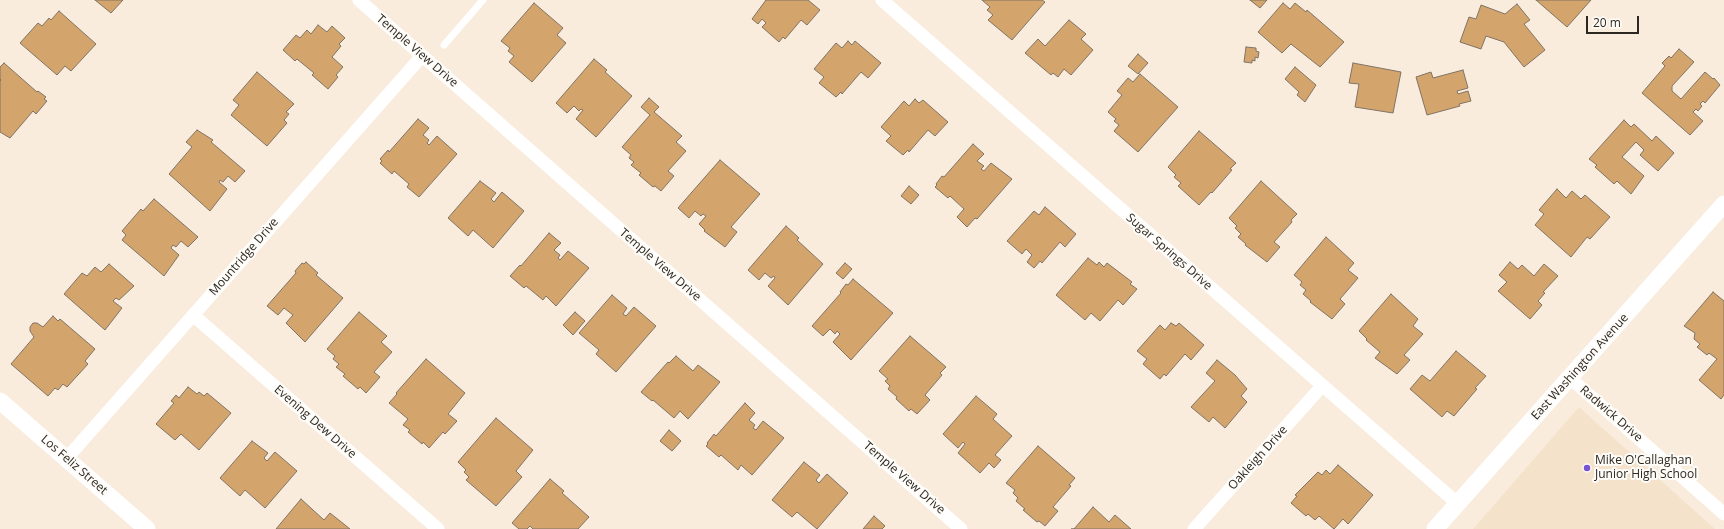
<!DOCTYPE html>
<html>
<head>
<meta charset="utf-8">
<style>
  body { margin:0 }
  #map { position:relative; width:1724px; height:529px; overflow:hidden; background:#faecdc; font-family:"Open Sans",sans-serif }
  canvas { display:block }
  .scale { position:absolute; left:1586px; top:16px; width:53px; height:18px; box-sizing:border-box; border:2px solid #2c2721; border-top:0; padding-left:5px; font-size:12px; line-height:14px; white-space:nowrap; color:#2c2721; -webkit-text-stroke:3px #fefcf8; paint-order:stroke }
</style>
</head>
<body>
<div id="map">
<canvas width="1724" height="529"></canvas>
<div class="scale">20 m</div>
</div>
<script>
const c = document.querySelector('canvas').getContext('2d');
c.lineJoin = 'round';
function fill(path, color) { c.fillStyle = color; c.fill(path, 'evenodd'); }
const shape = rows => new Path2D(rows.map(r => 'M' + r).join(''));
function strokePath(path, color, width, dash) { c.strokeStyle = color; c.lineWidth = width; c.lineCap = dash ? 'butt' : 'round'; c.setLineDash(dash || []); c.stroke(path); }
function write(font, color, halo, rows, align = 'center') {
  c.font = font + ' "Open Sans",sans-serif'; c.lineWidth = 4; c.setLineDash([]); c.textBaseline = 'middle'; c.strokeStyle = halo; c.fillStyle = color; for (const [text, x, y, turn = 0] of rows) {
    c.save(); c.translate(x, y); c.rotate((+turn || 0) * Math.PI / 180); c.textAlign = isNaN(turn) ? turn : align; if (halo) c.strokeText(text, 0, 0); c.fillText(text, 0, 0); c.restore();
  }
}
fill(shape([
  [1579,407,1715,529,1473,529]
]), '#f5e2cb');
const building = shape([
  [95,0,123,0,111,13,95,0],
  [766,0,808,0,820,10,807,25,801,20,785,39,783,37,779,42,762,27,766,23,762,19,758,24,752,19,766,0],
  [982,0,1042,0,1045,2,1012,40,988,20,993,15,987,10,990,7,982,0],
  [1250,0,1267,0,1260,8,1250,0],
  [1536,0,1591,0,1567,27,1536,0],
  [534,3,563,28,557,35,566,43,532,82,509,62,514,56,508,51,510,48,501,41,534,3],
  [1283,3,1290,9,1295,3,1306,12,1307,10,1344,42,1320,67,1291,44,1282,53,1258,32,1283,3],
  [1517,4,1530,20,1524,24,1545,50,1524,67,1504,42,1486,36,1481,49,1460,42,1469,17,1476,19,1481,5,1505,14,1517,4],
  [59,11,96,44,71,71,65,66,57,75,20,43,38,23,42,26,49,18,51,20,59,11],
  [1069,20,1086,34,1081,39,1093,50,1071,75,1064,69,1058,77,1053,73,1051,75,1025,53,1038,39,1045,46,1069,20],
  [318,25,327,32,332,26,345,38,339,44,341,46,332,57,343,67,336,75,338,77,328,89,312,75,314,73,297,59,295,61,283,50,296,35,300,38,307,30,311,34,318,25],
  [848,41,852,45,855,41,881,63,868,78,861,72,842,94,841,92,836,97,819,83,824,77,814,69,836,43,842,48,848,41],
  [1246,47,1256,48,1256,51,1259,52,1258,58,1255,57,1255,61,1252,60,1252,63,1244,62,1246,47],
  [1679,49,1694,62,1672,86,1672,91,1681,99,1705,72,1713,79,1714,78,1720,85,1705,103,1703,101,1700,104,1702,106,1698,111,1696,109,1693,112,1703,121,1690,135,1642,93,1665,66,1662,63,1669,56,1671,58,1679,49],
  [1138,54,1148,63,1138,74,1128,66,1138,54],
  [594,59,607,70,605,72,632,96,596,137,576,119,583,110,581,109,579,111,574,106,567,113,556,103,594,59],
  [4,63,37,92,38,91,46,97,44,99,47,101,36,114,33,111,10,138,0,132,0,81,1,80,0,79,0,67,4,63],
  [1353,63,1401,72,1393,113,1355,107,1359,84,1349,83,1353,63],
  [1295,67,1316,85,1305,102,1297,95,1299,92,1285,79,1295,67],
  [1463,70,1468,88,1457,91,1458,94,1468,91,1471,101,1459,104,1460,106,1427,115,1416,77,1431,72,1433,78,1463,70],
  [257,72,294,104,286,112,289,114,284,120,287,123,267,146,231,115,239,105,233,100,257,72],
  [1140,74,1178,107,1138,152,1114,131,1119,125,1114,121,1116,119,1108,112,1122,95,1117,91,1128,78,1133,82,1140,74],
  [649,98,659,107,654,112,682,136,676,142,686,151,668,171,674,176,661,191,655,186,653,187,639,175,641,173,631,165,634,162,629,158,631,155,622,147,650,115,641,107,649,98],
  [915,99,919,103,923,100,948,122,935,136,928,130,909,152,908,150,903,155,886,141,891,136,881,127,904,101,909,106,915,99],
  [418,119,429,128,423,135,429,140,427,143,429,145,437,136,457,154,419,197,407,187,409,184,394,171,392,174,380,163,382,161,380,159,388,150,389,152,418,119],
  [1624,120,1631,127,1634,124,1652,141,1656,136,1674,153,1658,171,1640,155,1644,150,1636,142,1622,157,1644,176,1631,194,1617,181,1614,184,1595,167,1597,165,1589,159,1624,120],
  [197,130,213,140,211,142,245,171,235,182,228,176,223,182,220,180,219,182,227,189,210,211,169,174,192,147,186,142,197,130],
  [1199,131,1236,163,1230,169,1232,170,1212,193,1211,192,1199,205,1178,186,1181,183,1174,177,1176,175,1168,167,1199,131],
  [973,144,984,154,977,161,984,166,981,169,984,171,991,163,1012,179,977,219,975,218,967,227,957,217,964,209,950,196,948,198,935,187,937,185,936,184,942,176,944,177,973,144],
  [720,160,760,194,731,227,737,232,725,247,704,231,705,230,699,224,706,216,703,214,701,216,695,211,689,218,678,208,720,160],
  [480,181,496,193,491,199,494,202,502,192,524,211,493,248,473,230,468,236,448,218,480,181],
  [1261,181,1297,214,1291,220,1292,222,1274,242,1280,247,1267,262,1245,245,1246,244,1238,237,1241,234,1235,228,1237,226,1229,218,1261,181],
  [909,186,919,195,911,204,901,196,909,186],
  [1557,189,1566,198,1572,191,1581,199,1585,195,1610,217,1590,239,1587,237,1571,257,1535,225,1544,214,1539,210,1557,189],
  [154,199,198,237,188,247,181,241,176,247,173,245,171,248,179,255,164,276,122,240,126,235,122,231,141,209,143,211,154,199],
  [1045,207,1076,234,1065,247,1060,242,1042,263,1040,261,1034,268,1027,262,1032,255,1026,249,1022,254,1007,241,1034,211,1039,215,1045,207],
  [786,226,799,238,797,240,823,264,788,305,768,286,775,278,774,276,771,278,765,273,759,280,748,270,786,226],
  [549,233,561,243,554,250,560,255,558,258,560,260,568,251,589,268,556,306,546,296,543,300,526,286,524,288,510,276,520,265,521,266,549,233],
  [1326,237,1354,263,1348,270,1358,278,1340,299,1345,304,1332,319,1310,302,1311,301,1303,294,1306,290,1300,285,1302,282,1294,275,1326,237],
  [1088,258,1097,265,1099,262,1104,267,1107,263,1132,282,1130,284,1137,289,1123,305,1118,300,1100,321,1091,313,1085,320,1056,295,1088,258],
  [306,262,318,273,316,275,343,298,305,342,286,323,293,315,284,308,278,315,267,306,296,273,295,271,302,263,304,264,306,262],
  [1510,262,1518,269,1522,265,1534,276,1544,264,1558,276,1543,292,1545,293,1538,301,1542,305,1530,319,1498,291,1507,282,1499,275,1510,262],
  [845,263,852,269,843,279,836,273,845,263],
  [109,264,134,286,119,300,116,298,113,301,122,308,105,330,64,294,82,273,87,276,95,267,101,272,109,264],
  [853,279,893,313,851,360,833,342,840,334,837,331,835,334,830,329,823,336,812,326,841,293,840,292,846,284,848,285,853,279],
  [1713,292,1724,301,1724,395,1721,399,1699,380,1717,359,1709,353,1707,355,1697,347,1700,344,1694,339,1695,333,1684,326,1713,292],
  [1391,294,1418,319,1413,326,1423,334,1404,355,1410,360,1397,374,1375,358,1380,352,1366,340,1367,339,1359,331,1391,294],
  [612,295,627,308,623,314,626,316,634,307,656,326,616,372,596,354,599,350,579,333,612,295],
  [359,312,387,336,381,342,392,352,374,372,380,377,366,393,360,387,358,389,343,376,345,374,336,367,339,364,333,359,335,356,327,349,359,312],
  [575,312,585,321,573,335,563,325,575,312],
  [53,316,58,321,60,319,95,349,85,361,88,364,67,387,63,384,58,390,55,388,48,396,11,364,34,337,30,331,30,327,33,323,37,323,43,327,53,316],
  [1171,323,1176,326,1179,323,1204,345,1191,360,1185,354,1166,376,1164,374,1160,379,1143,364,1147,359,1137,351,1160,325,1165,330,1171,323],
  [910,336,946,367,940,373,942,375,925,395,930,400,917,414,911,409,909,411,896,399,897,397,888,389,890,386,885,381,888,379,879,371,910,336],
  [1456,351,1486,376,1475,388,1477,389,1454,416,1447,411,1442,417,1410,389,1422,375,1430,381,1456,351],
  [676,356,693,371,698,365,720,382,688,419,680,411,674,418,653,400,652,401,641,392,668,362,669,363,676,356],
  [426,359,465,393,448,414,457,421,445,434,443,432,429,448,423,442,422,444,408,432,410,430,403,425,408,419,389,403,397,394,396,393,426,359],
  [1217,360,1235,375,1247,389,1241,396,1247,402,1225,428,1213,417,1209,422,1191,407,1215,381,1206,373,1217,360],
  [188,387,197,394,199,392,204,396,207,393,231,413,199,450,181,434,175,440,156,424,174,403,171,401,176,395,179,398,188,387],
  [976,396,997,414,993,419,1012,436,995,455,1001,460,994,468,989,463,980,473,958,453,965,444,963,442,958,448,943,434,976,396],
  [745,403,755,413,749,420,755,425,753,428,756,430,763,421,784,438,752,475,741,465,738,470,721,455,719,457,706,446,708,444,707,443,714,434,716,436,745,403],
  [496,418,533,450,516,471,522,477,496,506,466,480,469,477,464,472,466,470,458,462,496,418],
  [669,430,681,441,672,451,660,441,669,430],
  [252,441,268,453,264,458,267,461,275,452,297,471,265,508,245,490,240,496,220,478,252,441],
  [1038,446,1075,478,1069,485,1071,486,1053,507,1058,511,1045,526,1039,521,1037,522,1023,510,1025,509,1016,501,1018,498,1013,493,1015,490,1006,483,1038,446],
  [804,462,820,475,816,480,819,483,827,474,848,493,817,529,797,512,792,517,772,500,804,462],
  [1338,465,1373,495,1348,524,1343,519,1334,529,1319,516,1315,520,1308,514,1306,516,1291,503,1297,496,1295,495,1318,472,1322,475,1326,470,1330,474,1338,465],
  [550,479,564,491,562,493,589,517,578,529,533,529,530,526,527,529,519,529,512,523,550,479],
  [301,499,324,520,330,513,350,529,276,529,301,499],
  [1093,507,1109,522,1115,515,1131,529,1071,529,1074,529,1093,507],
  [874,516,885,526,882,529,863,529,874,516]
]);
fill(building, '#d3a56d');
strokePath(building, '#807365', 1);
strokePath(shape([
  [444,45,483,0]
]), '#fff', 7);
strokePath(shape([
  [359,0,961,529],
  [882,0,1457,503],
  [193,315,438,529],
  [1570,378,1724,514],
  [67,458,422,56],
  [1194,529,1322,386]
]), '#fff', 13);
strokePath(shape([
  [0,401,147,529],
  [1435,529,1724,204]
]), '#fff', 17);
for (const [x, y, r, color] of [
  [1587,468,4,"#7853cd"]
]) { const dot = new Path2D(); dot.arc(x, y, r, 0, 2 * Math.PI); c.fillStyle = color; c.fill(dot); strokePath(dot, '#fefcf8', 1.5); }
write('12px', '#2c2721', '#fefcf8', [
  ["Temple View Drive",417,51,41],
  ["Sugar Springs Drive",1169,252,41],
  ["Mountridge Drive",244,257,-49],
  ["Temple View Drive",660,265,41],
  ["East Washington Avenue",1580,367,-48],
  ["Radwick Drive",1611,414,41],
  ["Evening Dew Drive",315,422,41],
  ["Oakleigh Drive",1258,458,-48],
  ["Los Feliz Street",74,465,41],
  ["Temple View Drive",904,478,41]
]);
write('12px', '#2c2721', '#fefcf8', [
  ["Mike O'Callaghan",1595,461],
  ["Junior High School",1595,475]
], 'left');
</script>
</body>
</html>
